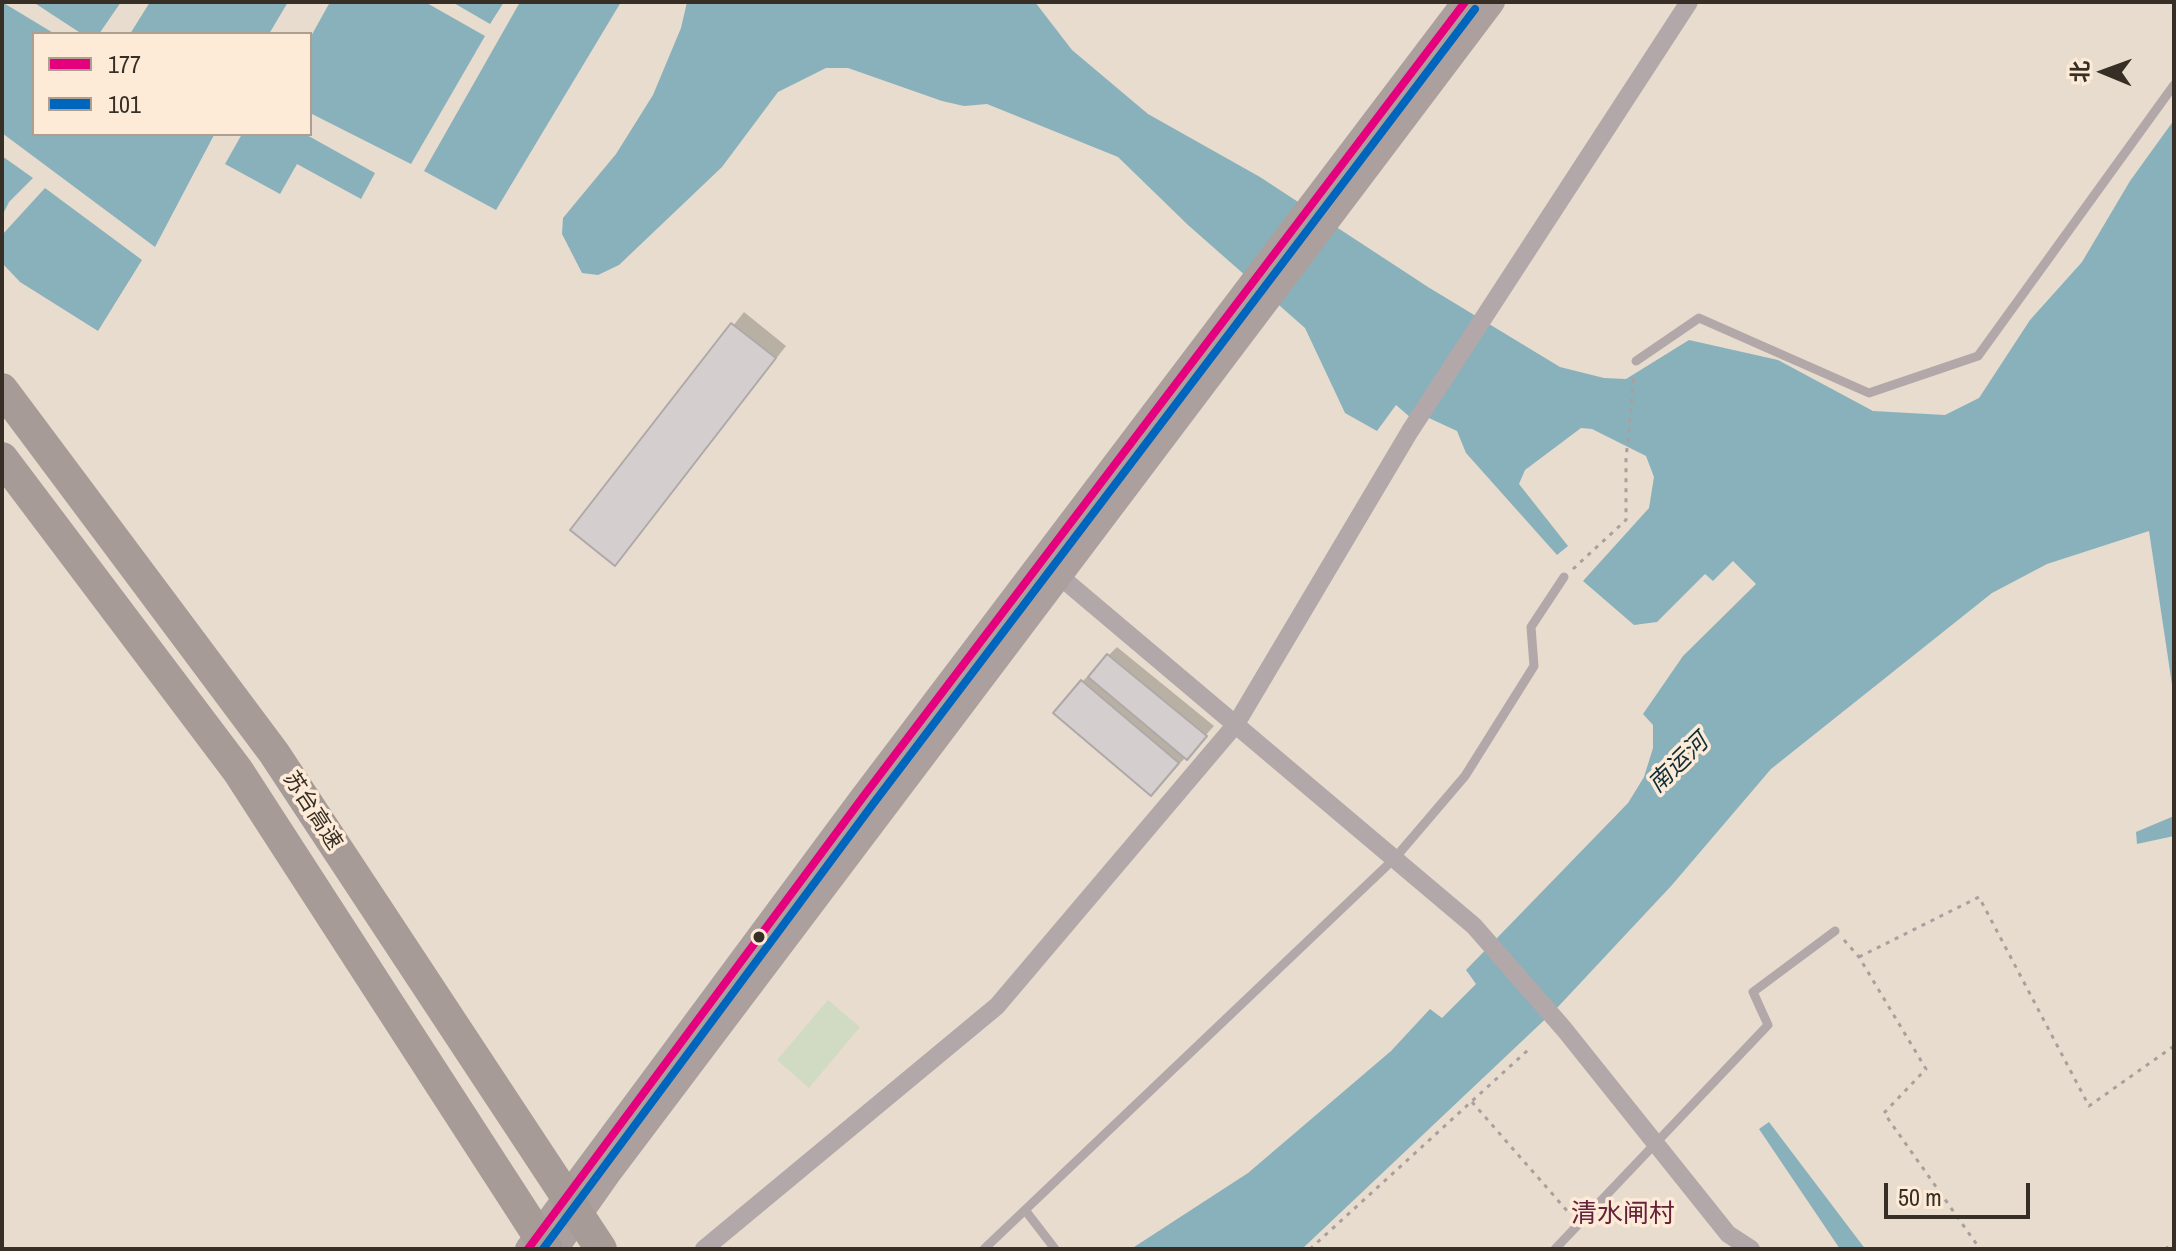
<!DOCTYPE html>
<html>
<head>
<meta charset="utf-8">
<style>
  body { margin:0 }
  #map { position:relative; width:2176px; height:1251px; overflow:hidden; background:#e8dcce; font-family:"Archivo Narrow","Noto Sans SC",sans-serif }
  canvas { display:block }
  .frame { position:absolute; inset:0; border:4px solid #372f25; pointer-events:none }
  .legend { position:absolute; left:32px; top:32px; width:280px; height:104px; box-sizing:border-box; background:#fdebd7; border:2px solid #aea090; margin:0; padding:10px 14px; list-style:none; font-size:24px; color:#372f25 }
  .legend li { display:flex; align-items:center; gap:16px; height:40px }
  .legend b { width:40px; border:2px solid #aea090 }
  .north { position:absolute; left:2064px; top:32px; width:80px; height:80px; -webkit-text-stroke:6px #fdebd7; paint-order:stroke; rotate:271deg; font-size:22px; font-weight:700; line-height:32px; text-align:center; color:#372f25 }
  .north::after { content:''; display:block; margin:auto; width:28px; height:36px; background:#372f25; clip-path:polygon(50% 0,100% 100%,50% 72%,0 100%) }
  .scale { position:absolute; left:1884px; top:1183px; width:146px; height:36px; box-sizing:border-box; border:4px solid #372f25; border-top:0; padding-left:10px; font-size:24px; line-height:28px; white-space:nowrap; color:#372f25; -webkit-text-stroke:6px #fdebd7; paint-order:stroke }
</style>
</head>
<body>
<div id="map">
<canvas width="2176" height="1251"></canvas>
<div class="frame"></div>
<ul class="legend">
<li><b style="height:10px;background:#e5007d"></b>177</li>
<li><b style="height:10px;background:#0065bd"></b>101</li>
</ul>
<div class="north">北</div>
<div class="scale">50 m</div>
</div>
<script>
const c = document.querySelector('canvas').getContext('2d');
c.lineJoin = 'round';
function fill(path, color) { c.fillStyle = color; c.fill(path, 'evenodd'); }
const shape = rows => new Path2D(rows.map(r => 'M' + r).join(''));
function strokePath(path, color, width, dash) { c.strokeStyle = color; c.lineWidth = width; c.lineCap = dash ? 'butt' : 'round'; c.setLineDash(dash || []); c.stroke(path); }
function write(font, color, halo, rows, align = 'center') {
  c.font = font + ' "Archivo Narrow","Noto Sans SC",sans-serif'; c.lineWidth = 7; c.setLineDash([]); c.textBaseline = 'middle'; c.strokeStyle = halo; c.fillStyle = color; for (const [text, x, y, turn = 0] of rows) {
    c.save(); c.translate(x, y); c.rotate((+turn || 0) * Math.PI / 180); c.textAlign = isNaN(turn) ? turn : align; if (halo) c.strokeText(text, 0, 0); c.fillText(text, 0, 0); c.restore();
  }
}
fill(shape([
  [828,1000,860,1027,809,1088,777,1060]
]), '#d1dac3');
fill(shape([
  [2,2,55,34,34,34,34,134,214,135,155,247,2,133],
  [33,2,121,2,99,34,82,34],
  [150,2,288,2,269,34,130,34],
  [330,2,425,2,485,36,411,164,310,113,310,38],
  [452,2,504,2,490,24],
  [520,2,621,2,496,210,424,171],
  [687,2,1035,2,1072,50,1148,114,1260,177,1428,287,1560,367,1604,378,1626,379,1689,340,1778,360,1873,411,1945,415,1979,398,2030,320,2082,262,2130,181,2174,120,2174,698,2149,531,2047,564,1992,593,1771,769,1672,885,1556,1009,1302,1249,1131,1249,1248,1173,1391,1051,1430,1009,1442,1018,1476,984,1466,970,1628,803,1644,777,1653,748,1653,725,1643,714,1683,656,1756,584,1733,561,1713,581,1705,574,1657,622,1634,625,1583,581,1649,508,1654,477,1646,456,1592,429,1581,428,1525,470,1519,484,1568,546,1557,555,1466,453,1457,431,1416,412,1411,418,1396,405,1377,431,1345,413,1305,328,1188,225,1118,157,987,104,964,106,942,101,848,68,826,68,778,92,722,167,619,265,598,275,582,273,562,234,563,218,616,154,653,95,681,28],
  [242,134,305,134,375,173,361,199,297,164,280,194,225,164],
  [2,156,33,178,9,202,2,216],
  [45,188,142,260,98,331,20,282,2,263,2,235],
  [2174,816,2174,836,2137,844,2136,832],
  [1769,1122,1863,1246,1866,1249,1840,1249,1759,1129]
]), '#89b1bb');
fill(shape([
  [744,312,786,346,615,563,572,530],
  [1117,647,1214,726,1163,782,1082,682]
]), '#0003');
const building = shape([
  [731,323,776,358,615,566,570,530,731,323],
  [1107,654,1207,736,1187,760,1088,677,1107,654],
  [1081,680,1179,763,1151,796,1053,713,1081,680]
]);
fill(building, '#d4cece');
strokePath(building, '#aea8a8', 2);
strokePath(shape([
  [1573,569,1626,520,1626,459,1634,376],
  [1844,940,1859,957,1926,1069,1884,1113,1980,1249],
  [1859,957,1979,897,2089,1106,2174,1046],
  [1472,1102,1569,1213],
  [1310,1249,1528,1050],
  [2165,1249,2174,1244]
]), '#a8a09d', 3, [4, 6]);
strokePath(shape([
  [1636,361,1699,318,1869,393,1978,356,2174,85],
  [1025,1210,1055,1249],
  [984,1249,1395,858,1465,776,1534,666,1531,627,1564,577],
  [1555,1249,1768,1025,1753,992,1835,931]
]), '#b2a8a9', 9);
strokePath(shape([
  [1050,568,1474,926,1564,1029,1728,1234,1751,1249],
  [704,1249,997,1006,1236,724,1410,431,1689,2]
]), '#b2a8a9', 18);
strokePath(shape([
  [528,1249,863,797,1465,2],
  [555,1249,607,1175,1492,2]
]), '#aca09e', 26);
strokePath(shape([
  [2,389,274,753,601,1249],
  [2,458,238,771,547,1249]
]), '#a79b98', 32);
strokePath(shape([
  [528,1249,863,797,1465,2]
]), '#e5007d', 8);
strokePath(shape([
  [543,1249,873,804,1475,9]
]), '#0065bd', 8);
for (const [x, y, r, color] of [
  [759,937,7,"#372f25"]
]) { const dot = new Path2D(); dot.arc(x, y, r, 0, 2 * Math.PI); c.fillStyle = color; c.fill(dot); strokePath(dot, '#fdebd7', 3); }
write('22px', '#372f25', '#fdebd7', [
  ["苏台高速",312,811,57]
]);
write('italic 24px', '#0e2e37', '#fdebd7', [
  ["南运河",1679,764,-44]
]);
write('26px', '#65223b', '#fdebd7', [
  ["清水闸村",1623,1215]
]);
</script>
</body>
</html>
